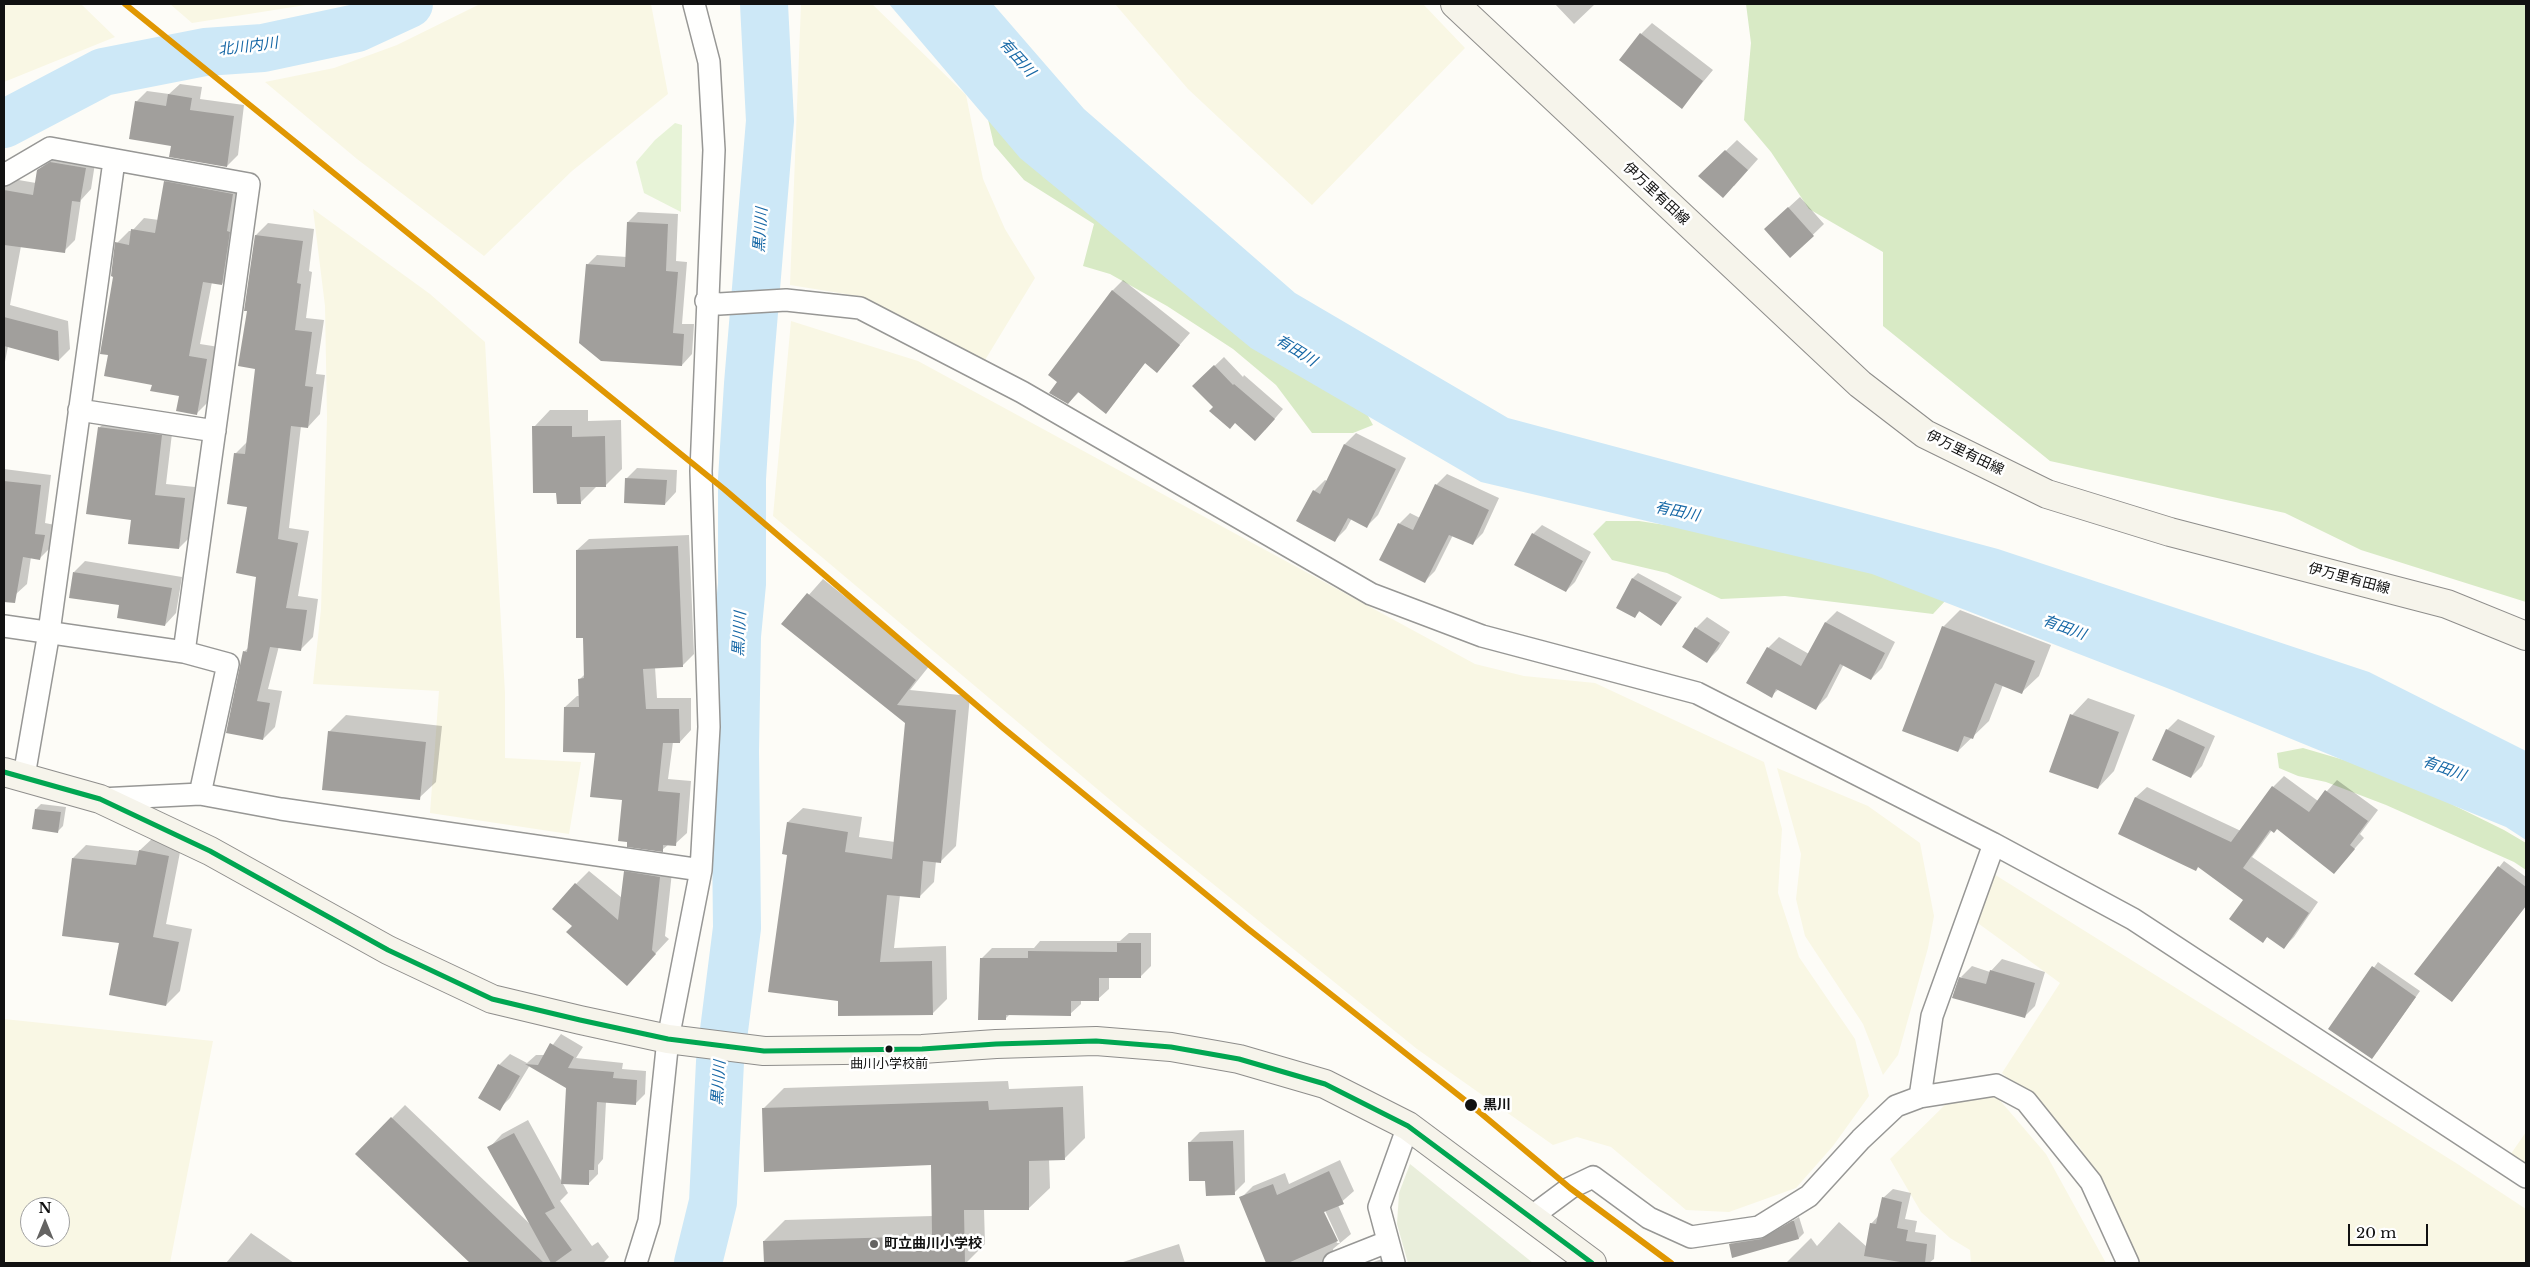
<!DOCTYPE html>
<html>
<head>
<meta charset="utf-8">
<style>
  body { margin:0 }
  #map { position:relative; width:2530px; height:1267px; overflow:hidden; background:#fdfcf7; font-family:"Libre Baskerville",serif }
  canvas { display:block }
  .frame { position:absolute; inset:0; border:5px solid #111; pointer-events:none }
  .north { position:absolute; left:20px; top:1197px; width:50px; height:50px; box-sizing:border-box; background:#fff; border:1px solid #a0a0a0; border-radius:50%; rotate:0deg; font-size:14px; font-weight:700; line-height:20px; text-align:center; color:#111 }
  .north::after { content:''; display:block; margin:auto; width:18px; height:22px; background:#646362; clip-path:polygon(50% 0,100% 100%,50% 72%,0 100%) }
  .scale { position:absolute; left:2348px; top:1224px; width:80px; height:22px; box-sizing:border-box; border:2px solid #111; border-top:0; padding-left:6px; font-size:15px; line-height:18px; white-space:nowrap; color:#111; -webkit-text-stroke:4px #fff; paint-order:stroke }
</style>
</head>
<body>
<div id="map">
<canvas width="2530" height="1267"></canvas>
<div class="frame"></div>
<div class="north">N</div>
<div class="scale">20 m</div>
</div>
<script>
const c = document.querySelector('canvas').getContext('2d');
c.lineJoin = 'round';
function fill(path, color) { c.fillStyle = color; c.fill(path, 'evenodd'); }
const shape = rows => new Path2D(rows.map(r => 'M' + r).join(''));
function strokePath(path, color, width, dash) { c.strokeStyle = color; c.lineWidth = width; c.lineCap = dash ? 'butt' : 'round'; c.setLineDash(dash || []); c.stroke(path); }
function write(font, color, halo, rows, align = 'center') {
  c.font = font + ' "Libre Baskerville","Noto Sans JP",serif'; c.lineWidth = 5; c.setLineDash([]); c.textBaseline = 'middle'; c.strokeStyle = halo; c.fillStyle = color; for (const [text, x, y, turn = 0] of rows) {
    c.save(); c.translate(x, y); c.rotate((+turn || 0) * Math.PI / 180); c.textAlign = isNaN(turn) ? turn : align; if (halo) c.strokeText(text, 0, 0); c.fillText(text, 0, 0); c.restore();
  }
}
fill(shape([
  [4,4,81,4,115,37,4,82],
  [170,4,312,4,192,23],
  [480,4,651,4,668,94,572,171,484,256,357,159,265,82,334,68,397,45],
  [801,4,872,4,966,95,983,179,1005,229,1035,278,982,365,864,297,790,285],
  [1115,4,1423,4,1465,48,1312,205,1188,89],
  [313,209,430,294,485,342,505,693,505,758,581,762,569,834,430,813,439,691,313,684,321,609,327,418,325,306],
  [791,321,918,361,1475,664,1524,676,1595,683,1764,762,1782,829,1778,893,1799,957,1855,1039,1869,1096,1833,1146,1796,1188,1729,1212,1686,1210,1611,1147,1577,1137,1553,1145,1417,1049,1134,820,773,516],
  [1777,768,1868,806,1920,843,1934,916,1928,948,1898,1055,1883,1075,1863,1024,1805,936,1796,899,1801,854],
  [1989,871,2456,1163,2526,1209,2526,1263,2139,1263,2079,1146,2002,1073,2060,983,1975,921],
  [4,1019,213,1041,170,1263,4,1263],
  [30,1207,60,1207,60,1237,30,1237],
  [1997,1097,2046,1154,2106,1263,1971,1263,1970,1250,1950,1238,1921,1212,1890,1159,1951,1099],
  [2526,1132,2526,1170,2508,1158]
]), '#f9f7e4');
fill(shape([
  [675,123,682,125,681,212,644,193,636,162,655,140]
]), '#e7f3d7');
fill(shape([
  [1746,4,2526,4,2526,602,2361,550,2285,513,2050,461,1883,326,1883,252,1809,209,1771,152,1744,120,1751,43],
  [982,94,1357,396,1373,425,1353,433,1312,433,1276,385,1233,349,1167,306,1110,274,1083,266,1094,224,1024,180,994,145],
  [1606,521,1639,521,1792,544,1947,599,1933,614,1785,596,1721,599,1667,573,1612,560,1593,534],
  [2303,748,2344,760,2441,799,2504,830,2526,843,2526,870,2514,862,2386,805,2326,782,2298,776,2279,768,2277,753]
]), '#d8eac5');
fill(shape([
  [1410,1164,1533,1263,1408,1263,1397,1224,1399,1193]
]), '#e9eedb');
fill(shape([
  [889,4,993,4,1084,109,1295,293,1508,418,1998,549,2369,672,2526,751,2526,840,2506,827,2172,690,1872,574,1481,482,1251,348,1020,158]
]), '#cde8f7');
fill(shape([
  [1555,4,1595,4,1574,24],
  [1652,23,1713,70,1682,107,1641,34],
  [180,84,202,87,200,99,244,105,238,155,227,166,172,145,136,102,147,91,169,94],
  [1737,140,1758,159,1734,186,1700,176],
  [62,152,96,157,91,189,81,200,75,240,64,251,21,246,10,305,68,321,70,349,59,360,8,346,4,367,4,181,7,178,36,183,38,171,50,159],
  [178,170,245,182,234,272,222,284,212,282,200,344,219,347,209,401,196,414,180,395,153,384,109,354,117,243,129,231,132,231,144,218,159,220,165,182],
  [1800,197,1824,224,1791,256,1777,218],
  [638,212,678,214,676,261,687,262,682,324,694,324,692,354,682,365,587,265,597,255,627,257,628,222],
  [268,223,314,229,309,271,312,272,306,318,324,320,316,374,325,375,320,414,308,427,301,426,289,528,309,531,298,596,318,599,313,637,301,649,279,646,268,689,282,691,275,727,263,739,244,652,249,647,258,576,249,506,235,454,248,441,257,368,248,310,256,235],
  [1123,280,1190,333,1157,371,1146,362,1106,412,1079,392,1068,403,1112,291],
  [1224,357,1243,377,1244,375,1283,409,1265,430,1235,422,1215,407,1203,377],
  [550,410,588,410,588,421,621,420,622,469,605,486,597,486,580,503,558,492,534,427],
  [111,416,173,425,166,484,195,487,190,537,179,548,132,518,87,513,100,427],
  [1356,433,1406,458,1378,515,1367,526,1352,518,1346,529,1335,540,1298,520,1314,491,1325,480,1327,481,1345,444],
  [637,468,677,470,676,492,665,504,626,479],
  [4,469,51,475,45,523,55,525,50,548,40,558,31,557,27,584,16,594,4,592],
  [1447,474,1499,498,1483,533,1472,544,1453,535,1435,571,1424,582,1399,524,1410,513,1420,518,1436,485],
  [1542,525,1591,552,1575,582,1566,591,1533,534],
  [689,535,694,654,682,666,655,667,657,698,691,698,691,730,680,742,673,742,668,779,691,781,687,833,675,844,669,844,662,850,624,799,596,752,565,707,577,696,580,696,580,679,586,673,577,550,589,539],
  [85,561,182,577,176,613,165,625,120,604,74,572],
  [1638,573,1682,597,1661,625,1640,611,1635,616,1633,578],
  [823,579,930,665,910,690,970,696,956,846,941,861,936,861,934,882,919,897,900,895,894,948,946,946,947,999,933,1013,840,1000,788,853,788,822,803,808,862,817,859,837,895,842,907,722,783,624],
  [1960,610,2051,645,2039,676,2022,692,2003,685,1989,721,1958,751,1943,627],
  [1837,611,1895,642,1882,668,1871,679,1844,664,1827,697,1816,708,1779,689,1771,696,1768,648,1779,637,1809,654,1826,622],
  [1707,617,1730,632,1718,650,1707,661,1696,628],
  [2088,698,2135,715,2114,771,2098,788,2072,715],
  [346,715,442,726,436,782,419,798,329,732],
  [2178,719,2215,736,2202,766,2191,777,2167,730],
  [2284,776,2318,801,2337,780,2378,810,2360,834,2364,838,2334,872,2278,827,2272,830,2252,857,2318,902,2294,937,2284,947,2268,936,2263,941,2244,900,2199,866,2120,833,2136,797,2147,787,2241,831,2273,787],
  [41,804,66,807,63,826,58,831,36,809],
  [154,837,182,842,166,924,192,929,180,991,166,1005,121,942,73,858,86,845,139,851],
  [639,858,673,863,665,936,669,939,627,984,573,926,576,884,589,871,622,898,625,872],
  [2504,861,2526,877,2526,905,2457,995,2415,974],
  [1129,933,1151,933,1151,966,1140,977,1109,977,1109,989,1098,999,1081,1000,1081,1004,1070,1014,1010,1014,1005,1019,981,959,992,948,1034,948,1040,941,1120,941],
  [2002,959,2045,972,2035,1006,2024,1017,1961,977,1972,966,1990,972],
  [2378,962,2420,991,2377,1052,2330,1029],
  [561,1034,583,1047,576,1058,623,1063,622,1069,646,1071,645,1094,635,1104,606,1102,603,1159,598,1165,598,1174,588,1184,567,1087,530,1065,510,1098,499,1109,499,1065,510,1054,527,1063,536,1055,545,1055],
  [1008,1081,1009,1089,1083,1086,1085,1138,1064,1159,1049,1159,1050,1188,1029,1208,984,1209,985,1244,966,1263,765,1263,764,1241,785,1220,933,1216,932,1164,763,1109,784,1088],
  [405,1105,531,1225,489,1148,502,1134,528,1120,568,1193,560,1201,592,1246,598,1242,609,1257,603,1263,470,1263,392,1118],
  [1244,1130,1245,1182,1234,1193,1206,1179,1189,1143,1200,1132],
  [1340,1160,1354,1191,1338,1205,1351,1234,1333,1249,1334,1256,1343,1263,1267,1263,1241,1198,1253,1186,1285,1173,1289,1184],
  [1323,1206,1340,1243,1337,1243,1320,1207],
  [1893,1189,1911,1193,1905,1219,1917,1221,1915,1232,1936,1235,1934,1259,1929,1263,1786,1263,1811,1238,1817,1246,1839,1222,1867,1247,1871,1224,1879,1215,1883,1198],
  [1799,1217,1804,1233,1799,1238,1730,1244,1735,1239,1768,1235],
  [251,1233,294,1263,226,1263],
  [1179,1244,1185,1263,1120,1263],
  [1385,1258,1387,1263,1370,1263]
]), '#0003');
strokePath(shape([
  [4,124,103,72,205,52,263,48,357,28,409,4],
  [698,1263,713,1202,720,1062,737,928,735,751,737,636,742,584,742,479,748,384,770,121,764,4]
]), '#cde8f7', 48);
fill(shape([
  [1640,33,1703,81,1682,109,1619,60],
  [168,94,192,98,190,110,234,116,227,167,169,157,171,146,129,139,135,101,166,106],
  [1725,150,1748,170,1723,198,1698,176],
  [50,162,86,168,80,202,72,201,65,253,4,245,4,190,33,195,37,170],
  [164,181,233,194,227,231,230,232,222,285,203,282,189,356,207,359,197,415,176,411,179,396,150,391,152,385,104,376,108,355,100,354,113,277,111,276,115,242,129,245,131,229,155,233],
  [1788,207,1814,236,1790,258,1764,229],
  [627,222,668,224,666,271,678,272,673,333,684,334,682,366,601,361,579,343,586,264,625,267],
  [255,235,303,241,297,283,301,284,295,330,312,332,305,386,313,387,308,428,291,426,278,539,298,543,286,608,307,610,301,651,270,647,257,701,270,703,263,740,226,733,243,651,247,652,256,577,236,573,247,507,227,504,234,453,245,454,255,369,238,366,247,311,244,311],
  [1112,290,1180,345,1157,373,1145,363,1106,414,1078,392,1068,404,1049,393,1057,382,1048,375],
  [4,317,58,331,59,361,4,346],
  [1214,365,1233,385,1234,384,1275,419,1255,441,1235,423,1230,429,1209,411,1213,407,1192,386],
  [532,426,572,426,572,437,605,436,606,487,580,487,581,504,557,504,556,493,533,493],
  [98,427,162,435,155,495,185,498,179,549,128,544,131,520,86,514],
  [1344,444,1396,469,1367,528,1348,518,1335,542,1296,521,1313,490,1320,494],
  [625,478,667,480,665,505,624,503],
  [4,481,41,485,35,534,45,535,40,560,23,557,15,603,4,602],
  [1435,484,1489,510,1473,545,1449,535,1425,583,1379,560,1398,523,1413,530],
  [1532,533,1583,561,1566,592,1514,565],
  [678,546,683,667,643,669,646,709,679,709,680,743,663,743,658,791,680,793,676,846,663,845,663,852,627,847,627,842,618,841,622,800,590,797,595,753,563,752,564,707,579,707,578,679,584,678,583,638,576,638,576,550],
  [73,572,172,588,165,626,117,618,119,605,69,598],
  [1632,578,1677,603,1661,626,1639,611,1635,618,1616,608],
  [807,593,916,680,897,705,956,710,941,863,923,861,920,898,887,895,880,962,932,961,933,1015,838,1016,838,1001,768,992,787,855,782,854,787,822,848,832,845,852,892,859,905,723,781,624],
  [1825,622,1885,653,1871,680,1840,664,1816,710,1776,689,1772,698,1746,683,1767,647,1801,666],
  [1942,626,2035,661,2022,694,1995,683,1973,739,1964,736,1958,752,1902,731],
  [1695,627,1720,643,1707,663,1682,647],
  [2070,714,2119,732,2098,789,2049,772],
  [2166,729,2205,747,2191,778,2152,760],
  [328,731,426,742,420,800,322,790],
  [2272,786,2309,812,2325,790,2368,821,2350,845,2355,849,2334,874,2277,829,2274,833,2270,830,2243,868,2309,913,2284,949,2267,937,2263,943,2229,919,2243,900,2198,867,2196,871,2118,834,2135,797,2231,842],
  [35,809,61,812,58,833,32,829],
  [139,850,169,856,153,937,179,942,166,1006,109,995,119,943,62,936,72,858,136,865],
  [2498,866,2526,887,2526,906,2452,1002,2414,974],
  [624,871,660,877,652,950,656,954,627,986,566,932,572,926,552,909,575,883,618,920],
  [1117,943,1141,943,1141,978,1099,978,1099,1001,1071,1001,1071,1016,1006,1015,1006,1020,978,1020,980,958,1028,958,1028,951,1117,952],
  [2372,966,2416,997,2372,1059,2328,1029],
  [1990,970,2035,983,2025,1018,1952,998,1959,977,1986,984],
  [550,1043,574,1057,568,1068,614,1072,613,1078,637,1080,636,1105,597,1102,594,1170,589,1170,589,1185,561,1184,566,1088,525,1064,538,1065],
  [498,1064,520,1076,500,1111,478,1098],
  [988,1101,989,1110,1063,1107,1065,1160,1029,1161,1029,1210,964,1210,965,1263,764,1263,763,1241,932,1236,931,1165,764,1172,762,1108],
  [391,1117,544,1263,470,1263,355,1154],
  [514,1133,555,1208,545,1213,572,1250,554,1263,551,1263,487,1147],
  [1233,1141,1235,1195,1206,1196,1205,1181,1189,1181,1188,1142],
  [1329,1171,1344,1204,1324,1212,1338,1241,1288,1263,1266,1263,1239,1197,1273,1184,1277,1195],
  [1882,1197,1902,1202,1897,1228,1908,1230,1906,1241,1927,1244,1925,1263,1906,1263,1864,1256,1870,1223,1876,1224],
  [1792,1221,1794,1221,1799,1239,1732,1258,1729,1244,1761,1239]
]), '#a19f9c');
const minor = shape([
  [4,175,50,148,249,184,184,652],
  [706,301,719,304,786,300,860,308,1022,392,1371,594,1482,636,1697,693,1994,844,2133,919,2526,1177],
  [79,410,215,431],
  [4,626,184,652,228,664,200,794],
  [24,776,49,632,114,161],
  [100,799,200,794,281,809,701,870],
  [1920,1097,1996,1085,2026,1101,2091,1182,2128,1263],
  [1531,1217,1570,1188,1593,1177,1649,1218,1691,1237,1759,1227,1809,1196,1861,1139,1896,1106,1920,1097,1932,1016,1994,844],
  [636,1263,649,1221,668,1039,701,870,709,727,701,471,714,150,709,62,694,4],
  [1334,1263,1387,1242],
  [1394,1263,1379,1207,1408,1126]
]);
const secondary = shape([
  [1455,4,1860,384,1925,434,2047,494,2170,532,2447,604,2526,636],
  [4,772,100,799,210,851,388,950,492,999,580,1020,668,1039,764,1051,922,1049,996,1044,1096,1041,1171,1047,1239,1059,1325,1084,1408,1126,1592,1263]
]);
strokePath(minor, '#979795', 24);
strokePath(secondary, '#8e8d8b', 30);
strokePath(minor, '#fffffe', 21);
strokePath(secondary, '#f6f4eb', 28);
strokePath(shape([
  [4,772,100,799,210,851,388,950,492,999,580,1020,668,1039,764,1051,922,1049,996,1044,1096,1041,1171,1047,1239,1059,1325,1084,1408,1126,1592,1263]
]), '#00a651', 5);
strokePath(shape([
  [125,4,724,489,1002,727,1247,928,1471,1105,1570,1188,1671,1263]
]), '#e09702', 6);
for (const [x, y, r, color] of [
  [889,1049,4.5,"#111"],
  [1471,1105,7,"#111"],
  [874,1244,5,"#646362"]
]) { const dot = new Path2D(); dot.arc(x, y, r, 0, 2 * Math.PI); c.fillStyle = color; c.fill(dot); strokePath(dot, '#fff', 2); }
write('13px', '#111', '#fff', [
  ["曲川小学校前",889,1064]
]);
write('14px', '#111', '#fff', [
  ["伊万里有田線",1656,194,43],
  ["伊万里有田線",1965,453,26],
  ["伊万里有田線",2349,579,15]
]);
write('bold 14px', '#111', '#fff', [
  ["黒川",1483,1105]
], 'left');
write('bold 14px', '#111', '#fff', [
  ["町立曲川小学校",884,1244]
], 'left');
write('italic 15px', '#1768a6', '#fff', [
  ["北川内川",248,47,-7],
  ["有田川",1017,58,48],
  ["黒川川",761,230,-86],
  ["有田川",1296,351,32],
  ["有田川",1677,512,12],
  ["有田川",2064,628,20],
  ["黒川川",740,634,-87],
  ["有田川",2444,769,20],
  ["黒川川",719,1083,-86]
]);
</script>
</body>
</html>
